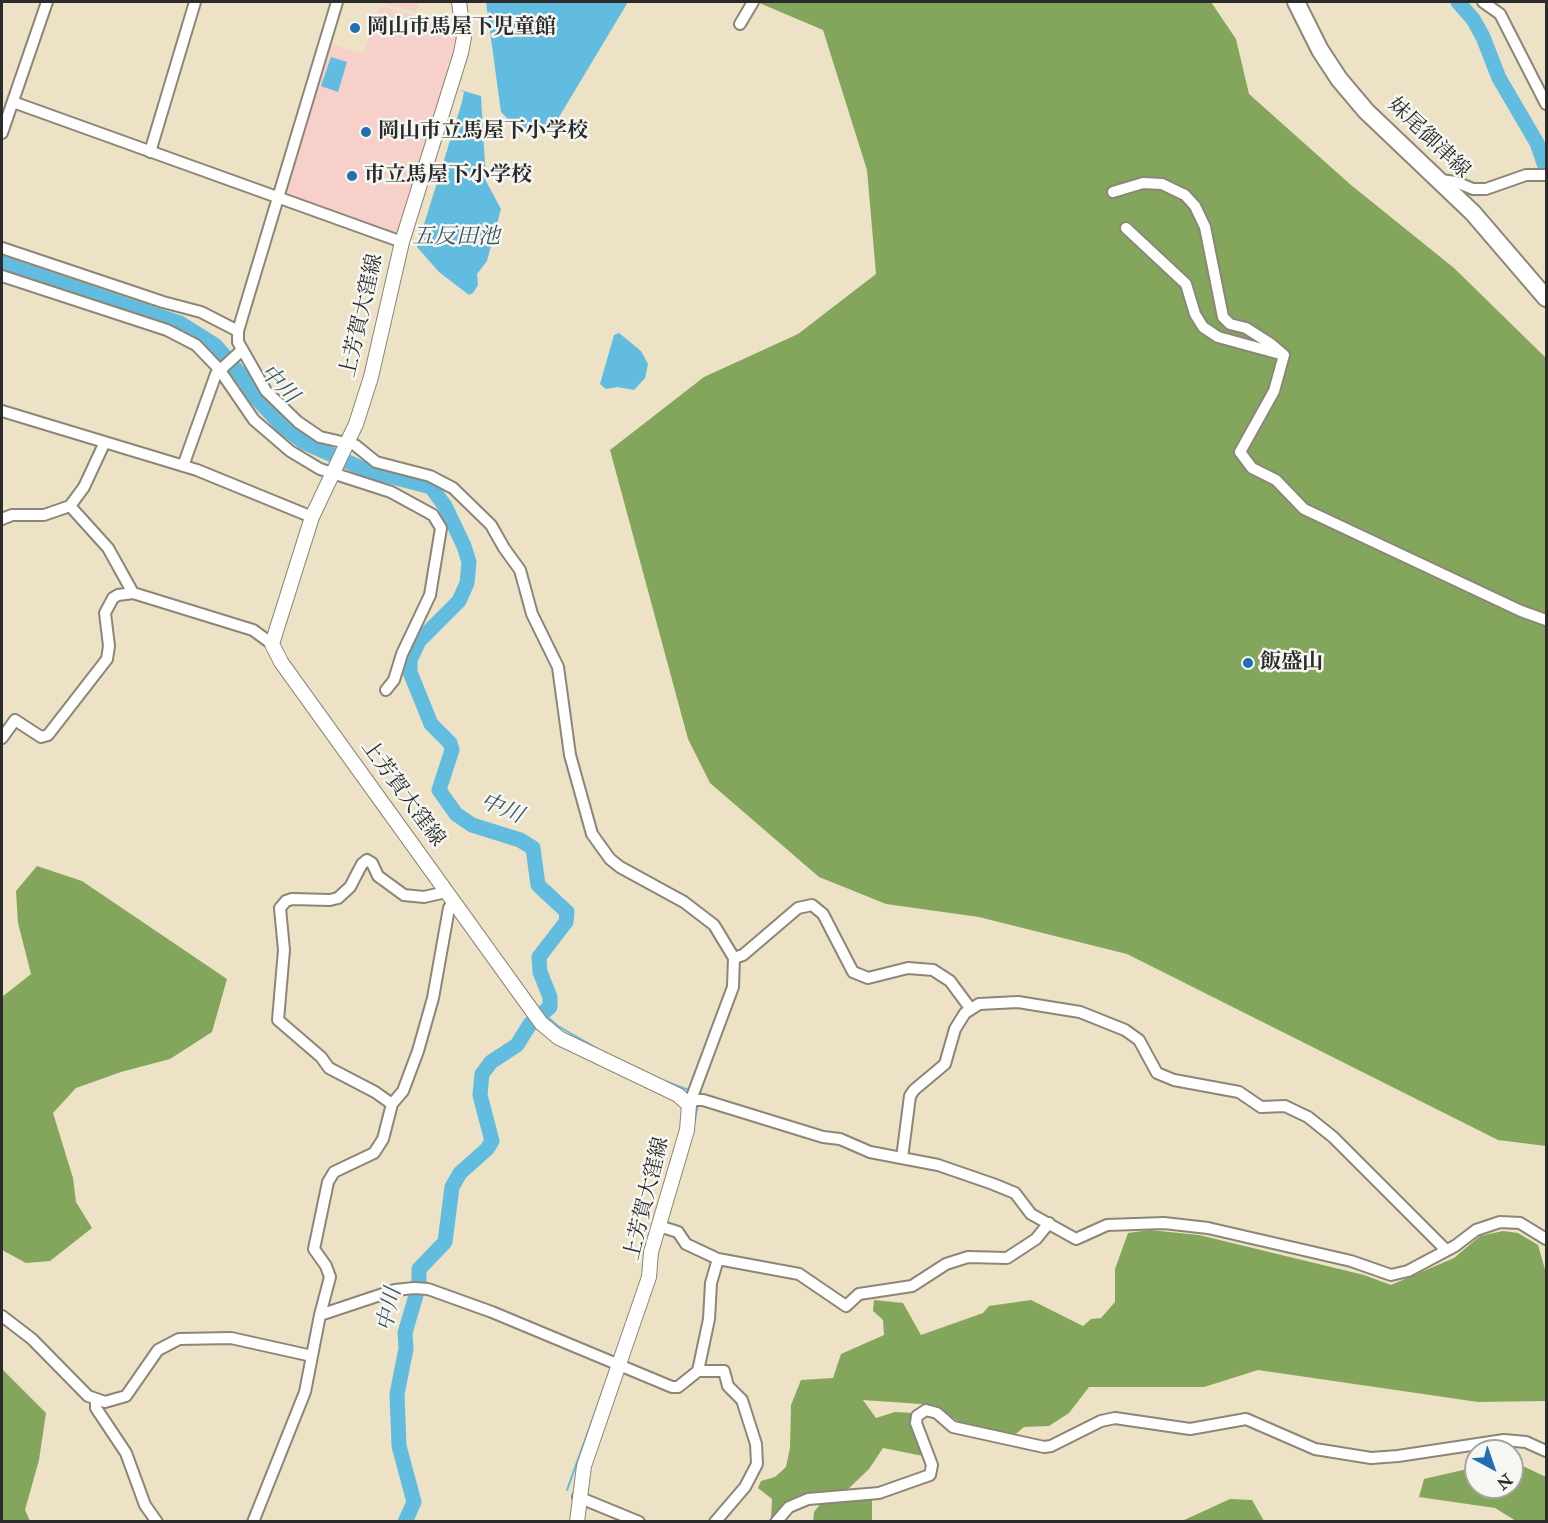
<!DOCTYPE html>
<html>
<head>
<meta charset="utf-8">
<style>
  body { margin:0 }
  #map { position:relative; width:1548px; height:1523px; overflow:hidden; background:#ede2c5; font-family:"IM FELL Double Pica",serif }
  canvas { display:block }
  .frame { position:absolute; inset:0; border:3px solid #2b2b2b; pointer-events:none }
  .north { position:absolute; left:1464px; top:1439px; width:60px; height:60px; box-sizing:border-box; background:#f6f6f2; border:2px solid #a5a5a2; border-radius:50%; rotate:140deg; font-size:16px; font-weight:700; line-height:24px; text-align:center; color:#2b2b2b }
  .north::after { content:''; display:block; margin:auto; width:21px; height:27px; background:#1f6fb2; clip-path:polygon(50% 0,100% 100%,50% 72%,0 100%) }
</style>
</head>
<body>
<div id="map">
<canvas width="1548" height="1523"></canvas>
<div class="frame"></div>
<div class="north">N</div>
</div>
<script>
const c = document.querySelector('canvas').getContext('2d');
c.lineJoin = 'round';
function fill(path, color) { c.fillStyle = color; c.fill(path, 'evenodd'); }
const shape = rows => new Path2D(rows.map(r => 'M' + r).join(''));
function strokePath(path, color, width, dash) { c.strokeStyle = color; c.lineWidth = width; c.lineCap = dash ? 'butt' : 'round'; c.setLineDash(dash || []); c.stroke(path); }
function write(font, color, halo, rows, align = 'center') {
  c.font = font + ' "IM FELL Double Pica","Noto Serif JP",serif'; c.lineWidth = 5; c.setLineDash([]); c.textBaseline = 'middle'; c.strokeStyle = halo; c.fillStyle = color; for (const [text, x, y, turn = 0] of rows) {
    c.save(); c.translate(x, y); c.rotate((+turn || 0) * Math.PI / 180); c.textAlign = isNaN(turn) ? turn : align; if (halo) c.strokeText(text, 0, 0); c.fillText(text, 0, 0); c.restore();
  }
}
fill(shape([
  [379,2,420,2,416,12],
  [380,6,459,30,459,38,398,233,395,235,285,197,283,191,328,43,363,54]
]), '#f7d0c9');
fill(shape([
  [757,2,1211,2,1236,39,1249,94,1351,185,1454,268,1546,358,1546,1146,1498,1140,1127,954,979,917,886,904,819,877,710,783,688,739,610,450,704,377,798,334,876,274,867,170,823,30],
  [37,866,82,881,227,979,212,1032,170,1059,121,1072,76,1088,53,1113,73,1178,76,1202,92,1228,50,1261,26,1263,2,1250,2,997,31,974,18,923,16,891],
  [1150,1230,1199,1235,1364,1275,1391,1285,1454,1258,1480,1236,1503,1231,1518,1233,1538,1245,1546,1273,1546,1401,1478,1402,1258,1370,1204,1387,1089,1387,1069,1413,1049,1426,1024,1427,1012,1437,959,1422,935,1405,863,1400,876,1418,895,1412,913,1413,910,1420,923,1456,883,1448,869,1469,844,1493,804,1494,789,1501,771,1518,772,1499,758,1488,761,1481,775,1477,786,1467,790,1448,791,1405,801,1380,833,1378,841,1354,884,1335,883,1320,873,1311,874,1300,903,1303,921,1335,983,1313,989,1306,1031,1300,1083,1326,1091,1319,1101,1318,1115,1302,1115,1269,1128,1233],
  [2,1369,46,1413,39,1460,25,1510,30,1521,2,1521],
  [1512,1466,1525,1467,1546,1477,1546,1521,1516,1521,1495,1508,1419,1497,1424,1479,1476,1467,1476,1487,1512,1487],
  [872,1498,872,1520,813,1522,814,1512,821,1503],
  [1230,1499,1252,1500,1264,1521,1182,1521]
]), '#84a65c');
fill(shape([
  [486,2,628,2,556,122,519,130,501,112],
  [331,57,347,62,338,92,321,86],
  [457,89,481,96,486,181,501,209,487,261,477,274,478,285,473,293,469,295,439,272,417,247,462,102,464,92],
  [619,333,641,351,648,364,645,378,634,390,617,387,606,389,600,384,614,335]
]), '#61bcdf');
strokePath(shape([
  [544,1014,558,1026,598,1049],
  [657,1078,691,1091],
  [694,1125,698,1104],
  [1491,1230,1506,1227],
  [567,1490,608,1376]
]), '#61bcdf', 2);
strokePath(shape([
  [1458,2,1473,19,1483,37,1499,78,1537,143,1546,169],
  [2,263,180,323,215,345,240,374,257,399,282,426,305,443,366,470,431,487,445,506,464,546,469,562,467,583,459,601,419,641,410,660,410,672,431,724,450,743,452,750,439,790,456,814,472,825,520,840,533,848,538,885,567,912,566,922,539,957,540,972,550,997,550,1007,530,1024,517,1045,491,1062,482,1074,480,1095,492,1141,487,1149,460,1173,452,1187,445,1242,419,1269,419,1285,405,1333,406,1349,397,1394,399,1446,414,1502,405,1522]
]), '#61bcdf', 15);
const street = shape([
  [337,2,246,304,238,331,238,342,266,391,298,422,320,437,355,445,376,462,430,476,453,488,491,525,504,548,520,570,532,614,558,667,570,755,592,834,610,859,620,867,684,902,714,925,734,958,733,987,689,1105],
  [1483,2,1500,14,1546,104],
  [740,24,753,2],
  [13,102,402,242],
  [2,133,47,2],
  [150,152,195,2],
  [1440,180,1456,182,1473,189,1486,189,1526,175,1546,175],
  [1113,192,1143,183,1162,184,1185,195,1195,206,1205,227,1223,317,1230,324,1246,328,1271,344,1284,355],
  [1126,228,1186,284,1195,314,1203,327,1218,337,1284,355,1274,391,1240,452,1252,468,1276,480,1304,509,1521,611,1546,620],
  [2,248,163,302,201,312,238,331],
  [2,276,167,330,196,345,219,369,254,420,290,451,320,469,391,492,433,515,441,528,430,595,402,654,394,680,386,690],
  [2,411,197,470,312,517],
  [183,466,216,374,242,350],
  [70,506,108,548,133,593],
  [2,519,12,515,44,515,70,506,84,487,104,444],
  [2,738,15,720,41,737,48,735,107,659,109,646,105,613,113,598,118,595,133,593,253,630,272,644],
  [734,958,743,955,798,908,812,905,823,914,853,972,868,978,908,968,933,970,950,981,970,1008],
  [392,1104,375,1092,329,1068,321,1057,278,1020,284,950,280,908,286,901,292,899,330,900,338,898,350,887,362,864,367,860,372,863,378,876,404,895,424,897,446,892],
  [689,1105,695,1100,703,1100,823,1137,840,1139,870,1152,938,1165,993,1184,1015,1193,1031,1214,1076,1239,1107,1225,1164,1223,1208,1228,1351,1261,1391,1275,1408,1271,1455,1246,1476,1230,1500,1222,1520,1223,1546,1239],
  [902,1158,910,1096,914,1090,945,1064,955,1029,965,1013,979,1004,1018,1002,1080,1012,1125,1030,1139,1040,1157,1073,1174,1080,1239,1092,1261,1107,1285,1106,1308,1117,1333,1137,1446,1250],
  [659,1226,678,1232,686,1244,718,1259,799,1274,846,1306,859,1294,912,1286,946,1264,968,1257,1007,1258,1036,1239,1049,1223],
  [320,1315,330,1277,326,1266,314,1249,328,1182,334,1172,374,1153,383,1139,392,1104,403,1091,418,1051,433,998,449,908,453,902],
  [2,1316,32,1339,88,1396,105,1402,126,1396,158,1350,179,1339,231,1338,312,1356,320,1315,395,1290,414,1288,428,1289,492,1312,672,1387,678,1387,698,1371,724,1371,728,1386,742,1400,756,1444,757,1464,745,1487,715,1522],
  [698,1371,709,1319,711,1283,718,1259],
  [96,1399,96,1408,126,1453,145,1505,157,1522],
  [578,1497,639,1522],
  [253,1522,305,1392,312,1356],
  [776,1522,789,1507,808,1499,879,1493,930,1475,932,1465,916,1423,917,1416,926,1410,937,1413,953,1427,1044,1447,1051,1446,1101,1421,1115,1418,1190,1429,1246,1419,1315,1449,1371,1458,1398,1456,1504,1440,1526,1442,1546,1451]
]);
const secondary = shape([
  [459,2,464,37,461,53,402,242,371,377,356,424,312,517,272,644,281,662,541,1023,559,1038,678,1095,689,1105,687,1130,651,1252,649,1277,584,1466,577,1522]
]);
const primary = shape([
  [1296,2,1320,50,1339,79,1366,111,1473,213,1546,298]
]);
strokePath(street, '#8c8678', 14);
strokePath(secondary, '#8c8678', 16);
strokePath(primary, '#8c8678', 20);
strokePath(street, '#fff', 10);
strokePath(secondary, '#fff', 14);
strokePath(primary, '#fff', 16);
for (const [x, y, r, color] of [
  [355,28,6,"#1f6fb2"],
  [366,132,6,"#1f6fb2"],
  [352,176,6,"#1f6fb2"],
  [1248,663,6,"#1f6fb2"]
]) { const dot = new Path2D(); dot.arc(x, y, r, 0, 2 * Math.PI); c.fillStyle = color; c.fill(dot); strokePath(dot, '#f6f6f2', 2); }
write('bold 21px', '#2b2b2b', '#f6f6f2', [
  ["岡山市馬屋下児童館",367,28],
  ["岡山市立馬屋下小学校",378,132],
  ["市立馬屋下小学校",364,176],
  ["飯盛山",1260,663]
], 'left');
write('21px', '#2b2b2b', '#f6f6f2', [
  ["妹尾御津線",1428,139,44],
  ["上芳賀大窪線",363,316,-77],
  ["上芳賀大窪線",402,794,54],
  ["上芳賀大窪線",648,1199,-76]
]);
write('italic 22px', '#3b5661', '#f6f6f2', [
  ["五反田池",456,238],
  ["中川",278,385,46],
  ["中川",501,810,23],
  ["中川",391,1310,-78]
]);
</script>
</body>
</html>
